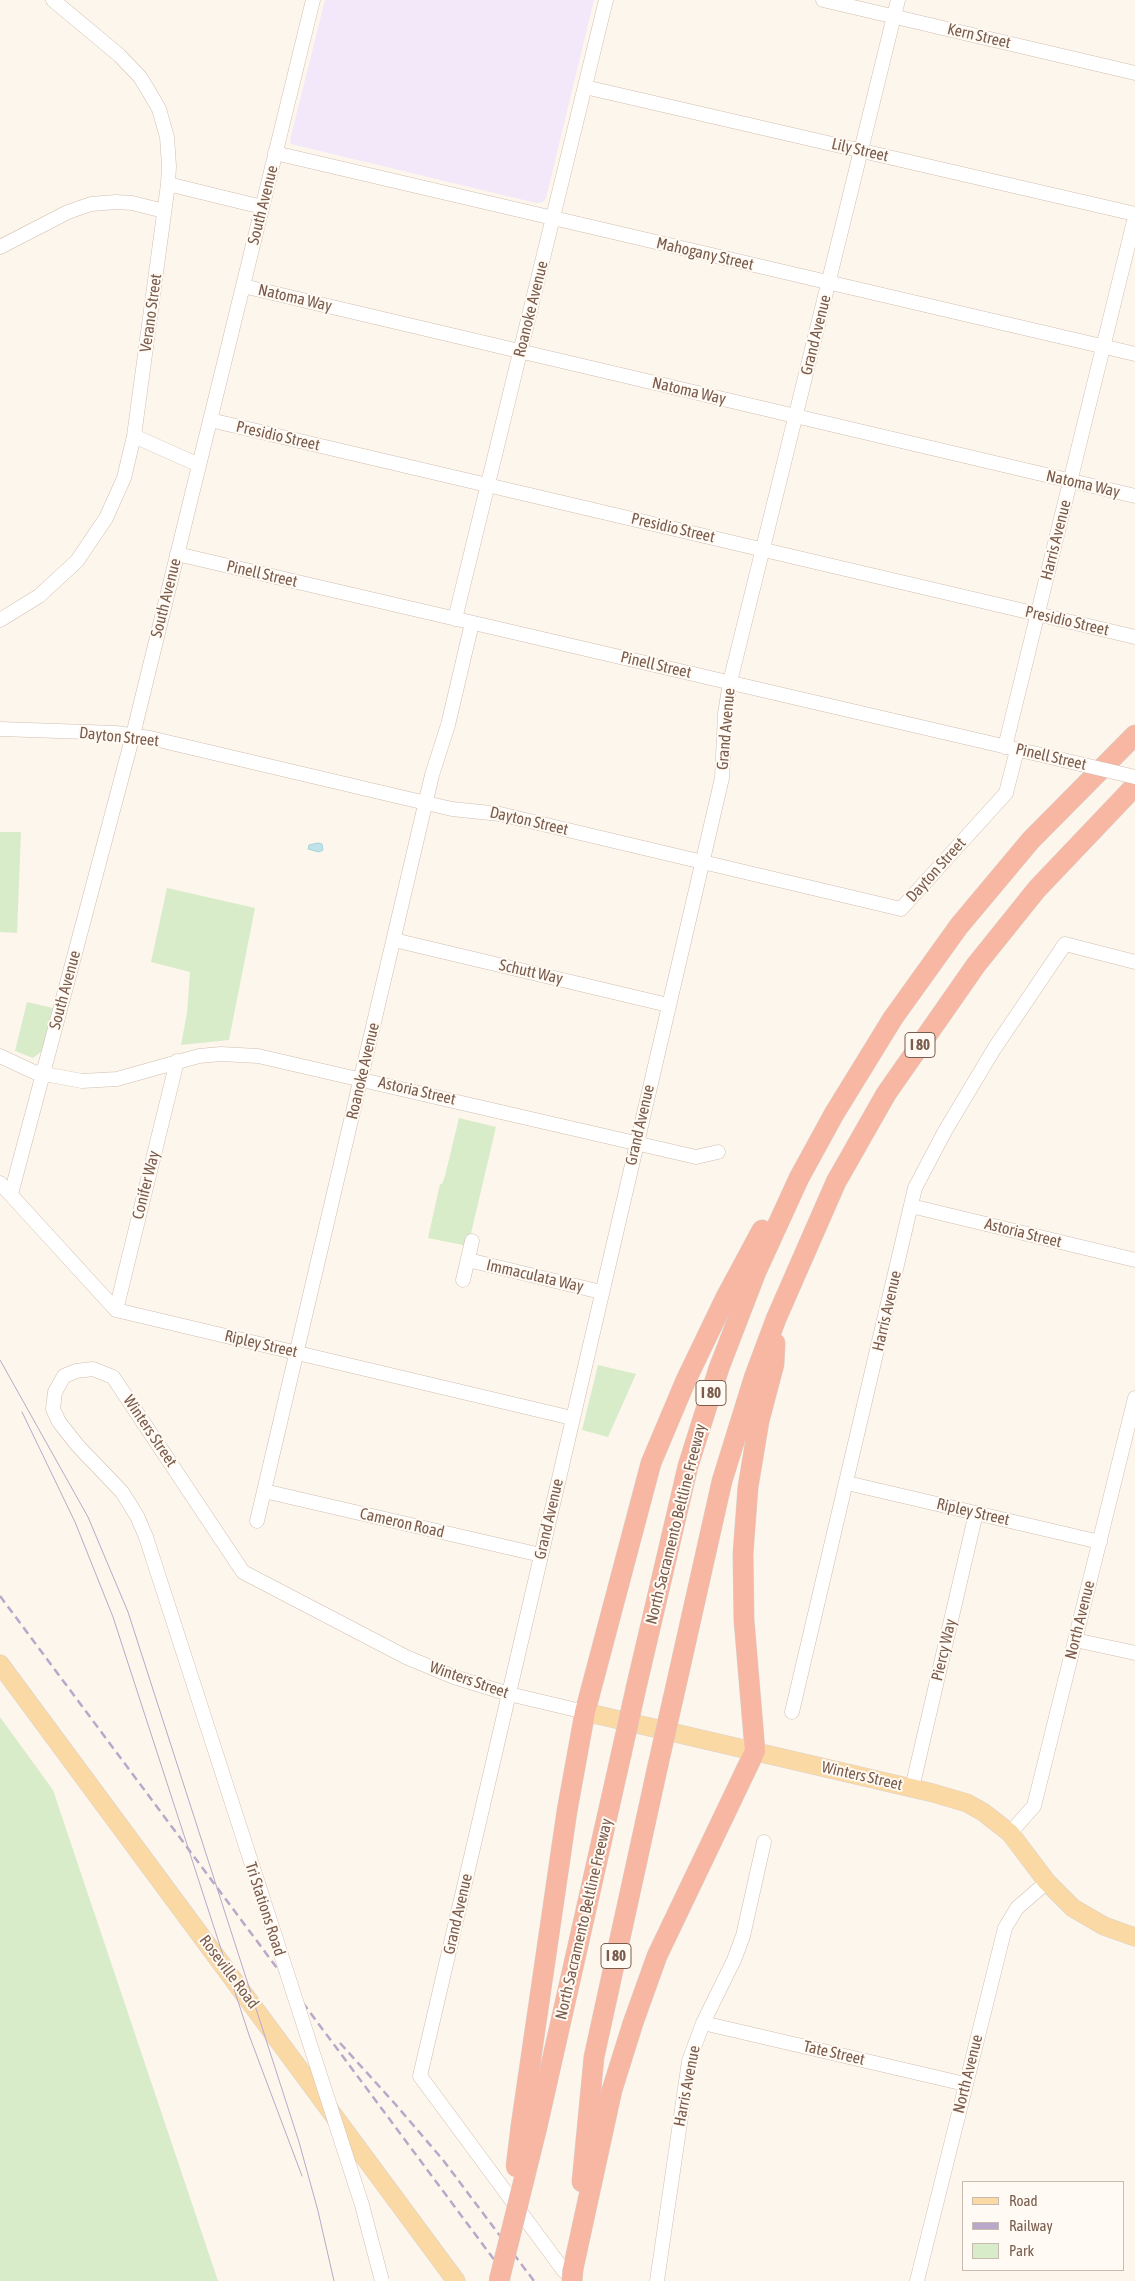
<!DOCTYPE html>
<html>
<head>
<meta charset="utf-8">
<style>
  body { margin:0 }
  #map { position:relative; width:1135px; height:2281px; overflow:hidden; background:#fdf6ec; font-family:"Asap Condensed",sans-serif }
  canvas { display:block }
  .legend { position:absolute; left:962px; top:2181px; width:162px; height:90px; box-sizing:border-box; background:#fffaf3; border:1px solid #cabbb1; margin:0; padding:6px 9px; list-style:none; font-size:15px; color:#7a5c4d }
  .legend li { display:flex; align-items:center; gap:10px; height:25px }
  .legend b { width:25px; border:1px solid #cabbb1 }
</style>
</head>
<body>
<div id="map">
<canvas width="1135" height="2281"></canvas>
<ul class="legend">
<li><b style="height:6px;background:#fbd9a5"></b>Road</li>
<li><b style="height:6px;background:#b9a8c9"></b>Railway</li>
<li><b style="height:14px;background:#d8ecc9"></b>Park</li>
</ul>
</div>
<script>
const c = document.querySelector('canvas').getContext('2d');
c.lineJoin = 'round';
function fill(path, color) { c.fillStyle = color; c.fill(path, 'evenodd'); }
const shape = rows => new Path2D(rows.map(r => 'M' + r).join(''));
function strokePath(path, color, width, dash) { c.strokeStyle = color; c.lineWidth = width; c.lineCap = dash ? 'butt' : 'round'; c.setLineDash(dash || []); c.stroke(path); }
function write(font, color, halo, rows, align = 'center') {
  c.font = font + ' "Asap Condensed",sans-serif'; c.lineWidth = 4; c.setLineDash([]); c.textBaseline = 'middle'; c.strokeStyle = halo; c.fillStyle = color; for (const [text, x, y, turn = 0] of rows) {
    c.save(); c.translate(x, y); c.rotate((+turn || 0) * Math.PI / 180); c.textAlign = isNaN(turn) ? turn : align; if (halo) c.strokeText(text, 0, 0); c.fillText(text, 0, 0); c.restore();
  }
}
fill(shape([
  [325,0,594,0,546,198,543,202,536,203,291,144,290,140]
]), '#f3e8fa');
fill(shape([
  [0,832,21,832,17,933,0,932],
  [167,888,255,908,229,1040,181,1045,187,1013,190,972,151,962],
  [27,1002,53,1008,42,1051,33,1058,15,1051],
  [459,1118,496,1127,468,1246,428,1238,440,1184,442,1184,445,1176],
  [598,1365,636,1374,608,1437,582,1430],
  [0,1717,53,1790,218,2281,0,2281]
]), '#d8ecc9');
const water = shape([
  [318,843,322,844,323,850,319,852,308,849,309,845,318,843]
]);
fill(water, '#bfe3e8');
strokePath(water, '#a5d3da', 1);
const minor = shape([
  [823,0,1135,73],
  [585,87,1135,214],
  [275,153,1135,354],
  [168,184,262,207],
  [0,247,68,212,91,204,116,202,132,203,164,211],
  [243,286,1135,496],
  [210,420,1135,637],
  [134,436,199,465],
  [177,554,1063,760],
  [455,619,606,0],
  [0,620,39,596,77,561,106,518,124,478,134,436,168,184,169,166,167,137,159,109,148,90,140,77,119,55,53,0],
  [0,729,116,733,150,738,426,803,452,809,500,814,901,909,1006,793,1017,750],
  [1005,747,1135,217],
  [394,940,668,1005],
  [0,1056,34,1072,82,1081,117,1079,199,1056,221,1054,258,1056,696,1157,718,1152],
  [0,1183,116,1310,572,1418],
  [11,1194,133,735,313,0],
  [911,1206,1135,1260],
  [468,1260,601,1292],
  [463,1280,472,1241],
  [116,1310,177,1061],
  [847,1483,1100,1542],
  [264,1491,541,1555],
  [257,1521,432,775,448,725,472,623],
  [146,1537,137,1516,122,1492,78,1446,59,1422,53,1409,55,1392,64,1376,76,1371,93,1369,113,1377,243,1572,406,1657,454,1677,509,1694,585,1712],
  [1075,1640,1135,1653],
  [792,1712,915,1188,945,1131,994,1049,1065,944,1135,962],
  [912,1788,976,1513],
  [1010,1833,1034,1806,1135,1398],
  [703,2023,965,2084],
  [575,2281,564,2271,420,2076,722,778,725,714,730,682,898,0],
  [657,2281,689,2061,703,2023,734,1960,743,1936,764,1842],
  [917,2281,1005,1928,1017,1908,1047,1882]
]);
const major = shape([
  [0,1664,456,2281],
  [585,1712,933,1793,967,1803,983,1812,1010,1833,1047,1882,1073,1908,1104,1926,1135,1937]
]);
const highway = shape([
  [636,1688,688,1466,719,1368,756,1272,799,1178,834,1114,893,1018,959,926,1031,840,1135,735],
  [673,1699,722,1481,754,1378,776,1319,836,1182,886,1094,976,965,1037,889,1135,786],
  [521,2126,567,1811,585,1712,651,1463,686,1380,725,1299,762,1230],
  [537,2127,621,1755],
  [582,2182,594,2057,658,1765],
  [573,2269,612,2090,633,2023,657,1956,755,1751,744,1620,743,1554,748,1487,759,1421,774,1364,775,1343]
]);
strokePath(minor, '#d1beb0', 15);
strokePath(major, '#dad1cd', 19);
strokePath(highway, '#dad1cd', 21);
strokePath(minor, '#fff', 14);
strokePath(major, '#fbd9a5', 18);
strokePath(highway, '#f7b7a3', 20);
strokePath(shape([
  [0,1360,88,1517,128,1612,299,2142,318,2211,334,2281],
  [22,1412,75,1522,113,1617,249,2035,302,2176]
]), '#b9a8c9', 1);
strokePath(shape([
  [0,1596,510,2281],
  [340,2043,396,2105,443,2160,534,2281]
]), '#b9a8c9', 2.5, [8, 5]);
const minorBridge = shape([
  [1063,760,1135,777],
  [146,1537,362,2205,382,2281]
]);
const highwayBridge = shape([
  [621,1755,636,1688],
  [658,1765,673,1699],
  [516,2167,521,2126],
  [499,2281,537,2127],
  [572,2281,573,2269]
]);
strokePath(minorBridge, '#d1beb0', 15, []);
strokePath(highwayBridge, '#dad1cd', 21, []);
strokePath(minorBridge, '#fff', 14);
strokePath(highwayBridge, '#f7b7a3', 20);
for (const [x, y, w] of [
  [920,1045,30],
  [711,1393,30],
  [616,1956,30]
]) { const box = new Path2D(); box.roundRect(x - w / 2, y - 12.5, w, 25, 4); c.fillStyle = '#fffaf3'; c.fill(box); strokePath(box, '#7a5c4d', 1); }
write('bold 15px', '#7a5c4d', null, [
  ["I 80",920,1045],
  ["I 80",711,1393],
  ["I 80",616,1956]
]);
write('16px', '#7a5c4d', '#fffaf3', [
  ["Kern Street",979,36,13],
  ["Lily Street",860,150,13],
  ["South Avenue",263,205,-76],
  ["Mahogany Street",705,254,13],
  ["Natoma Way",295,298,13],
  ["Roanoke Avenue",531,309,-76],
  ["Verano Street",151,313,-82],
  ["Grand Avenue",816,335,-76],
  ["Natoma Way",689,391,13],
  ["Presidio Street",278,436,13],
  ["Natoma Way",1083,484,13],
  ["Presidio Street",673,528,13],
  ["Harris Avenue",1056,540,-76],
  ["Pinell Street",262,574,13],
  ["South Avenue",166,598,-76],
  ["Presidio Street",1067,621,13],
  ["Pinell Street",656,665,13],
  ["Grand Avenue",726,729,-85],
  ["Dayton Street",119,737,6],
  ["Pinell Street",1051,757,13],
  ["Dayton Street",529,821,13],
  ["Dayton Street",936,870,-48],
  ["Schutt Way",531,972,13],
  ["South Avenue",65,990,-75],
  ["Roanoke Avenue",363,1071,-77],
  ["Astoria Street",417,1091,13],
  ["Grand Avenue",640,1125,-77],
  ["Conifer Way",146,1185,-76],
  ["Astoria Street",1023,1233,14],
  ["Immaculata Way",535,1276,13],
  ["Harris Avenue",887,1311,-77],
  ["Ripley Street",261,1344,13],
  ["Winters Street",150,1431,56],
  ["Ripley Street",973,1512,13],
  ["Grand Avenue",549,1519,-77],
  ["Cameron Road",402,1523,13],
  ["North Sacramento Beltline Freeway",676,1524,-76],
  ["North Avenue",1080,1620,-76],
  ["Piercy Way",944,1650,-77],
  ["Winters Street",469,1680,19],
  ["Winters Street",862,1776,13],
  ["Tri Stations Road",265,1909,72],
  ["Grand Avenue",458,1914,-77],
  ["North Sacramento Beltline Freeway",584,1919,-77],
  ["Roseville Road",229,1972,53],
  ["Tate Street",834,2053,13],
  ["North Avenue",968,2074,-76],
  ["Harris Avenue",687,2086,-79]
]);
</script>
</body>
</html>
